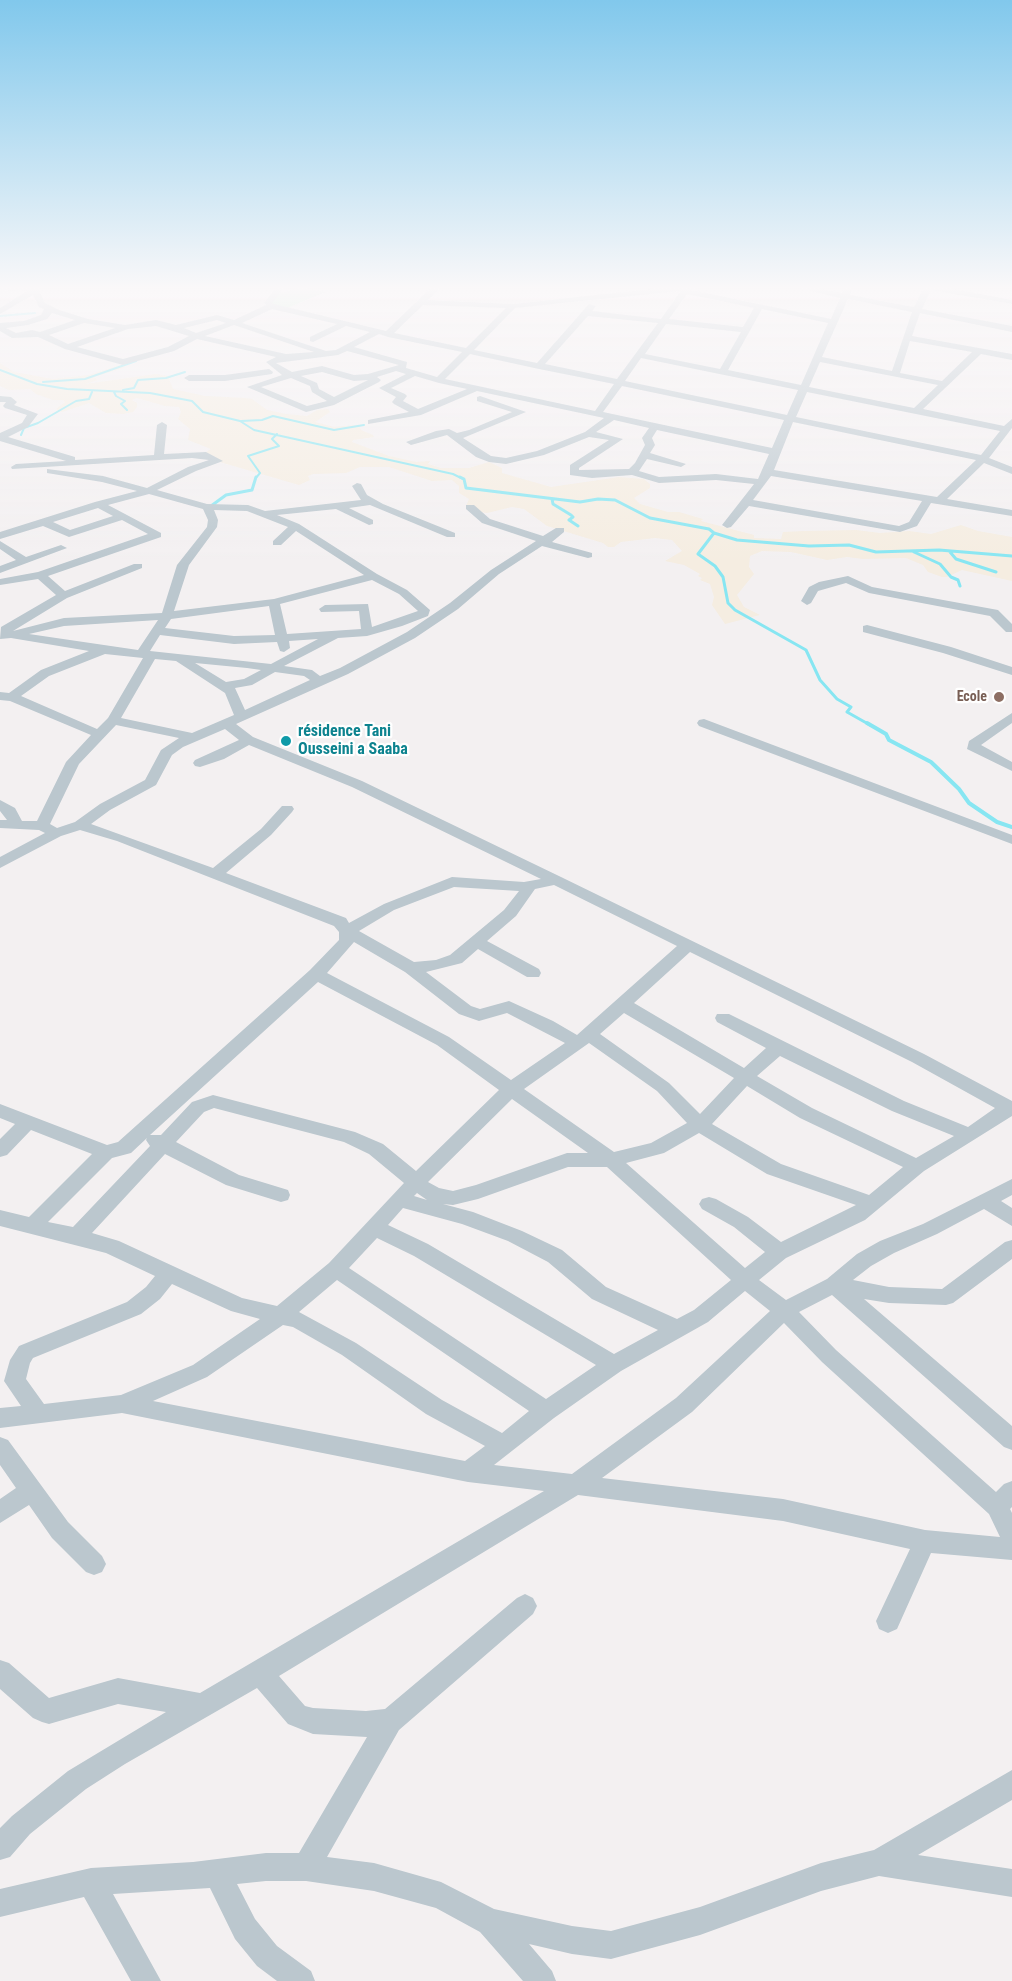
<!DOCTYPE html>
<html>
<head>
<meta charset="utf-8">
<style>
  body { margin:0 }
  canvas { display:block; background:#f3f0f1 }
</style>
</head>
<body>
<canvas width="1012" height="1981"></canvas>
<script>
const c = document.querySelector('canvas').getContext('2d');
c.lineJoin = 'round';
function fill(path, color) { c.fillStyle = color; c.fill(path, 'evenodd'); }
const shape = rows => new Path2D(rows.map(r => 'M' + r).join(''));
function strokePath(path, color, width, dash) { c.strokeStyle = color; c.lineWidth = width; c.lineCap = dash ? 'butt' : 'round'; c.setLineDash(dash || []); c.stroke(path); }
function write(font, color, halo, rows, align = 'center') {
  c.font = font + ' "Roboto Condensed",sans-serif'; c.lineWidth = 4.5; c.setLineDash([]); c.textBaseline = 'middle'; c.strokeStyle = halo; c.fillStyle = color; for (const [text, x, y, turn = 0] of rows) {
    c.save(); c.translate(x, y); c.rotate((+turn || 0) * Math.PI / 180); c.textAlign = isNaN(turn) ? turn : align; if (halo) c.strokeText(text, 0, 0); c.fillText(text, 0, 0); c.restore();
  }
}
fill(shape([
  [301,287,325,292,285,309,271,306,270,300,274,295]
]), '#bdf3cd');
fill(shape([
  [0,363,14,372,53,379,89,375,120,365,126,367,94,377,98,380,85,384,156,374,168,376,173,389,205,396,245,398,252,399,267,410,286,414,307,416,317,410,328,409,330,412,315,422,334,427,356,425,359,426,361,430,373,435,374,437,353,440,352,442,389,456,416,462,430,461,428,464,441,468,469,468,489,462,502,468,502,473,551,487,619,477,644,479,650,484,650,488,634,498,640,504,668,512,679,512,703,519,701,521,754,535,754,538,781,539,783,532,804,531,856,530,880,533,909,531,931,534,961,525,978,531,1012,537,1012,581,962,570,947,577,942,577,928,572,923,565,906,558,863,559,847,557,827,560,791,552,762,551,750,556,749,567,754,574,737,595,744,607,760,615,725,624,712,605,714,597,710,584,700,580,702,578,698,576,700,574,684,565,665,561,682,551,672,540,655,538,621,542,614,547,608,547,603,543,547,526,524,509,512,507,487,513,467,510,466,506,469,499,459,493,459,486,452,480,432,481,389,467,360,467,346,473,313,474,308,476,310,480,299,485,206,458,202,455,211,449,188,440,190,429,178,419,181,412,179,407,165,406,137,398,132,400,137,403,137,407,133,412,123,414,106,413,89,403,62,412,56,409,65,402,63,400,53,400,36,394,30,389,9,390,0,386]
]), '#f5ede1');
strokePath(shape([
  [0,316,35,313],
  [0,370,37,384,67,389,150,393,192,401,203,412,240,421,254,430,453,474,463,479],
  [43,382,85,379,136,361],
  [123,390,134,388,138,380,166,378,185,372],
  [114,392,116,396,125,401,121,404,127,410],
  [241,421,262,420,273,416,334,430,364,425],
  [21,435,24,428,38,423,76,401,89,399,92,392],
  [255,479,260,473,248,456,279,446,272,439,277,434]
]), '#87e6f2', 2);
strokePath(shape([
  [460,477,464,479,466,488,580,502,598,499,615,500,650,518,709,529,714,533,737,540,809,546,849,545,876,552,939,550,1012,556],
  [552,499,553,504,571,515,573,517,569,520,578,526],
  [211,506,226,495,252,490,256,477],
  [714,533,698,554,715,566,723,577,728,603,735,610,806,650,820,680,837,699,851,707,847,712,870,725],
  [914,552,940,564,951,577,958,580,960,586],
  [950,552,956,559,996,572]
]), '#87e6f2', 3);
strokePath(shape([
  [867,723,886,734,889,740,931,762,959,789,969,803,997,822,1012,827]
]), '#87e6f2', 4);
fill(shape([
  [0,287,43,287,39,291,45,303,59,310,88,319,125,325,156,320,176,325,217,315,234,320,266,305,264,303,277,287,285,287,272,303,274,304,386,331,432,287,441,287,428,300,513,304,670,287,699,287,691,290,831,319,840,298,795,287,812,287,842,293,845,287,853,287,850,295,914,307,924,287,943,287,1012,300,1012,304,931,290,922,309,1012,326,1012,332,920,313,912,336,1012,354,1012,360,981,354,923,409,1004,426,1012,419,1012,428,989,458,1012,467,1012,474,984,463,947,499,1012,510,1012,516,931,503,917,526,900,532,749,506,731,527,727,528,722,525,754,484,716,480,659,483,632,475,592,478,570,475,570,465,609,440,589,437,544,455,506,464,489,462,476,457,447,435,411,445,406,442,436,431,449,429,457,433,469,430,512,412,477,401,477,397,480,396,526,412,463,438,491,456,506,458,537,451,585,432,604,418,477,391,421,415,368,424,368,420,409,412,394,404,392,402,396,397,379,388,406,374,396,371,377,377,381,380,379,382,334,405,306,412,247,387,282,375,266,362,276,357,197,339,174,351,123,365,65,349,38,337,12,338,0,331,0,323,24,321,41,315,44,309,39,307,33,295,0,314,0,308,27,291,0,290,0,287],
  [678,291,680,292,661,319,592,311,596,306,589,304,537,363,474,350,515,308,678,291],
  [687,294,754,308,743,327,669,319,687,294],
  [848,299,912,312,892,371,822,357,848,299],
  [423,305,506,308,466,348,394,333,423,305],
  [272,309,337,324,310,337,310,341,313,342,346,326,370,332,336,350,326,351,242,323,272,309],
  [762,309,828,323,801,385,728,370,762,309],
  [52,313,75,320,40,332,32,330,16,333,6,328,28,325,47,319,52,313],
  [588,316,658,323,617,379,545,364,588,316],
  [217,320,226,323,196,333,184,328,217,320],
  [84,323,115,328,68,344,49,335,84,323],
  [666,324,741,332,720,369,645,354,666,324],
  [234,325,314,352,286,354,205,336,234,325],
  [156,326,189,336,168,347,123,359,77,347,128,329,156,326],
  [379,334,388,337,462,352,437,377,406,368,407,362,354,347,379,334],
  [910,341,972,352,942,381,900,373,910,341],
  [347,351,399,365,368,374,354,375,322,366,292,372,276,363,338,355,347,351],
  [470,354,539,369,614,384,595,411,445,379,470,354],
  [641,358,798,390,787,415,625,381,641,358],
  [820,362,938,385,914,408,809,387,820,362],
  [322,372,354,381,368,380,334,397,319,389,317,383,301,376,322,372],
  [415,376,439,383,467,389,418,409,403,401,407,396,405,394,391,388,415,376],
  [291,378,310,386,312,392,327,401,307,406,261,387,291,378],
  [622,386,784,420,772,448,603,412,622,386],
  [807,392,1000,431,981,455,796,417,807,392],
  [614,420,649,428,642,438,645,445,635,463,629,469,579,470,579,468,623,439,596,432,614,420],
  [793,422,976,460,937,497,774,470,793,422],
  [657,430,769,454,758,479,716,474,659,477,639,471,647,459,681,467,686,464,650,453,655,445,652,438,657,430],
  [771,476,922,501,909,522,899,526,753,500,771,476],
  [269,369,273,372,272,374,225,381,189,381,184,378,189,375,225,375,269,369],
  [0,396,11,397,17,402,14,405,38,414,28,427,8,437,75,457,75,460,154,455,157,425,162,422,167,425,164,454,206,452,223,461,196,471,157,490,207,504,248,505,265,511,361,500,352,486,357,483,361,484,367,495,383,504,455,533,455,537,447,537,370,505,349,508,373,520,373,524,369,525,336,509,277,515,299,524,377,574,407,590,430,610,428,616,402,626,367,636,338,638,284,666,312,670,320,676,340,668,407,632,450,603,491,570,536,541,482,523,466,509,466,505,474,505,490,519,543,536,556,528,564,528,564,532,552,542,592,553,592,557,588,558,542,546,499,574,458,609,415,638,348,674,236,724,253,737,362,781,561,877,924,1054,1012,1101,1012,1116,924,1171,865,1220,786,1258,759,1280,786,1300,827,1279,857,1254,880,1241,923,1224,1012,1179,1012,1195,1001,1201,1012,1208,1012,1226,984,1209,937,1234,894,1253,871,1266,853,1280,889,1287,942,1289,1005,1242,1012,1240,1012,1259,953,1303,946,1305,889,1303,864,1299,1012,1426,1012,1450,1004,1447,832,1295,799,1312,836,1350,996,1492,1004,1484,1012,1481,1012,1507,1010,1509,1012,1513,1012,1560,931,1553,897,1629,888,1633,879,1629,876,1621,910,1549,783,1521,578,1495,279,1676,305,1706,313,1708,366,1711,385,1709,517,1598,525,1594,533,1598,537,1606,533,1614,399,1730,327,1857,374,1863,441,1882,494,1909,572,1926,611,1931,700,1907,821,1863,874,1850,1012,1770,1012,1800,918,1855,1012,1869,1012,1897,879,1876,821,1891,700,1935,611,1959,572,1954,529,1944,552,1971,556,1981,523,1981,480,1932,436,1908,374,1891,306,1881,266,1881,237,1884,255,1919,277,1946,311,1971,315,1981,277,1981,257,1966,235,1939,210,1888,113,1894,161,1981,131,1981,84,1897,0,1917,0,1889,91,1868,193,1862,266,1853,299,1853,367,1737,313,1734,288,1724,257,1688,125,1764,86,1789,30,1834,10,1857,0,1860,0,1828,12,1816,68,1771,166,1712,118,1704,49,1724,42,1722,33,1718,0,1689,0,1660,9,1663,49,1698,118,1678,200,1693,544,1491,468,1482,122,1413,0,1428,0,1408,21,1406,4,1381,10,1360,19,1346,127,1302,146,1287,155,1276,106,1253,0,1226,0,1210,29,1217,92,1154,31,1130,7,1155,0,1157,0,1139,15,1124,0,1118,0,1104,107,1145,118,1142,310,970,339,940,339,932,334,926,117,841,80,830,61,836,0,868,0,857,45,833,39,830,0,828,0,820,7,820,0,811,0,800,15,808,22,821,37,821,66,762,91,735,10,701,0,700,0,692,9,693,41,670,89,651,11,638,0,639,1,627,56,595,38,579,0,585,0,579,38,572,148,534,122,520,69,537,43,526,0,539,0,532,95,502,137,491,102,482,47,473,47,469,103,476,147,488,188,467,209,460,192,458,12,469,11,467,16,464,66,461,0,441,0,433,22,423,27,415,5,408,3,406,6,402,0,402,0,396],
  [149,494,203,509,208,520,207,527,177,565,162,613,64,618,13,631,67,598,142,568,142,564,134,564,65,591,48,576,161,537,161,533,108,505,149,494],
  [98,508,113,516,70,530,53,522,98,508],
  [214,510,247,511,288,527,273,541,273,545,281,545,296,531,364,575,274,599,174,611,189,565,217,527,218,520,214,510],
  [372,580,399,594,418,611,372,627,368,604,325,605,319,609,321,612,359,611,361,629,287,634,280,604,372,580],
  [269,606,275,635,234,636,165,628,171,619,269,606],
  [158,620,138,650,29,634,64,626,158,620],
  [160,635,234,644,277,642,280,651,284,652,290,648,289,641,318,639,271,664,150,651,160,635],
  [105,654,143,658,108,718,97,729,21,696,49,676,105,654],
  [155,659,176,661,225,693,234,715,192,733,121,718,155,659],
  [195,663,247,668,261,670,244,679,226,682,195,663],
  [275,672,304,676,310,680,245,710,235,688,252,685,275,672],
  [116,725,179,738,161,750,145,780,100,804,75,822,57,828,50,824,79,764,116,725],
  [225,729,239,740,195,760,193,763,195,766,200,767,224,759,249,745,352,787,541,879,524,882,452,877,384,904,349,923,346,918,226,873,271,835,292,812,294,809,292,806,282,806,261,829,213,868,91,824,110,810,156,785,172,755,183,747,225,729],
  [554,885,677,946,577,1035,553,1021,509,1001,480,1009,471,1006,426,972,462,963,478,949,527,977,539,977,541,973,539,969,487,941,516,916,535,889,554,885],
  [454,887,519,891,504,910,450,955,436,960,414,962,359,931,394,910,454,887],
  [354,942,405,972,459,1014,479,1021,507,1013,565,1043,511,1080,449,1037,327,973,354,942],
  [690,952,912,1062,995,1108,968,1127,904,1101,729,1014,717,1014,715,1018,717,1022,766,1048,744,1068,634,1003,690,952],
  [318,982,437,1045,499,1090,416,1171,383,1144,355,1132,213,1095,192,1102,161,1135,150,1135,318,982],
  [624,1013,734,1078,700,1114,669,1083,600,1034,624,1013],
  [589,1043,657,1091,687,1123,651,1143,614,1152,524,1089,589,1043],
  [780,1056,892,1111,954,1136,916,1158,812,1108,757,1076,780,1056],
  [747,1086,800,1118,903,1167,869,1195,781,1164,712,1124,747,1086],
  [512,1099,588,1153,567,1153,476,1185,453,1191,439,1188,428,1182,512,1099],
  [214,1108,344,1142,369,1154,404,1183,329,1263,277,1306,242,1298,119,1241,92,1233,165,1154,226,1185,281,1202,288,1200,290,1195,288,1190,239,1175,176,1142,204,1112,214,1108],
  [699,1133,767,1174,856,1205,781,1242,748,1217,716,1199,709,1197,702,1199,699,1204,702,1209,734,1227,765,1252,745,1268,626,1163,664,1153,699,1133],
  [147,1138,146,1140,150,1146,73,1227,48,1222,112,1158,131,1153,147,1138],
  [568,1167,607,1167,731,1280,694,1310,677,1319,606,1287,562,1250,522,1231,473,1212,443,1204,453,1205,478,1199,568,1167],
  [417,1193,427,1200,414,1196,417,1193],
  [403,1208,462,1224,508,1241,548,1262,592,1299,658,1330,614,1354,428,1244,388,1225,403,1208],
  [377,1238,414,1256,596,1365,546,1399,349,1268,377,1238],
  [337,1280,529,1411,502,1433,442,1400,356,1343,299,1312,337,1280],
  [172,1284,231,1311,260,1319,193,1365,121,1395,44,1404,26,1379,30,1363,33,1358,141,1314,160,1299,172,1284],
  [745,1291,770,1311,676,1398,572,1474,494,1465,554,1418,621,1371,708,1322,745,1291],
  [784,1323,822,1362,989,1514,1000,1537,925,1530,783,1499,602,1478,692,1412,784,1323],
  [283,1325,293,1327,342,1355,426,1414,485,1446,465,1461,153,1401,207,1377,283,1325],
  [0,541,26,557,61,545,67,548,0,573,0,566,16,560,0,549,0,541],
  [848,576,872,587,998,610,1012,624,1012,632,1006,632,990,616,869,593,846,583,818,591,811,603,807,605,801,601,809,587,819,582,848,576],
  [867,625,951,647,1012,667,1012,675,943,653,863,632,863,626,867,625],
  [1012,713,1012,723,981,745,1012,762,1012,771,967,749,969,741,1012,713],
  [704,719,1012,835,1012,844,699,726,697,723,699,720,704,719],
  [0,1437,8,1440,68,1522,102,1556,106,1564,102,1572,94,1575,86,1572,52,1538,29,1505,0,1523,0,1499,16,1488,0,1465,0,1437]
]), '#bbc7ce');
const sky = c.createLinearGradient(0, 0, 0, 565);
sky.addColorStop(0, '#81c8ec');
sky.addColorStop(0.51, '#faf8f9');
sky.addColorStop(1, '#faf8f900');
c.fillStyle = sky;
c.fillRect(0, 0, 1012, 565);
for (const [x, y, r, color] of [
  [999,697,6,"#8d6e63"],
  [286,741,6,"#0f9aa8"]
]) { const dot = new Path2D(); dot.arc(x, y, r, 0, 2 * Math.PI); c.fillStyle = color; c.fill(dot); strokePath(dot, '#fff', 2); }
write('bold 14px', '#785e54', '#fff', [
  ["Ecole",987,697]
], 'right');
write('bold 16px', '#0d838f', '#fff', [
  ["résidence Tani",298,732],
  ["Ousseini a Saaba",298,750]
], 'left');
</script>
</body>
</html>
